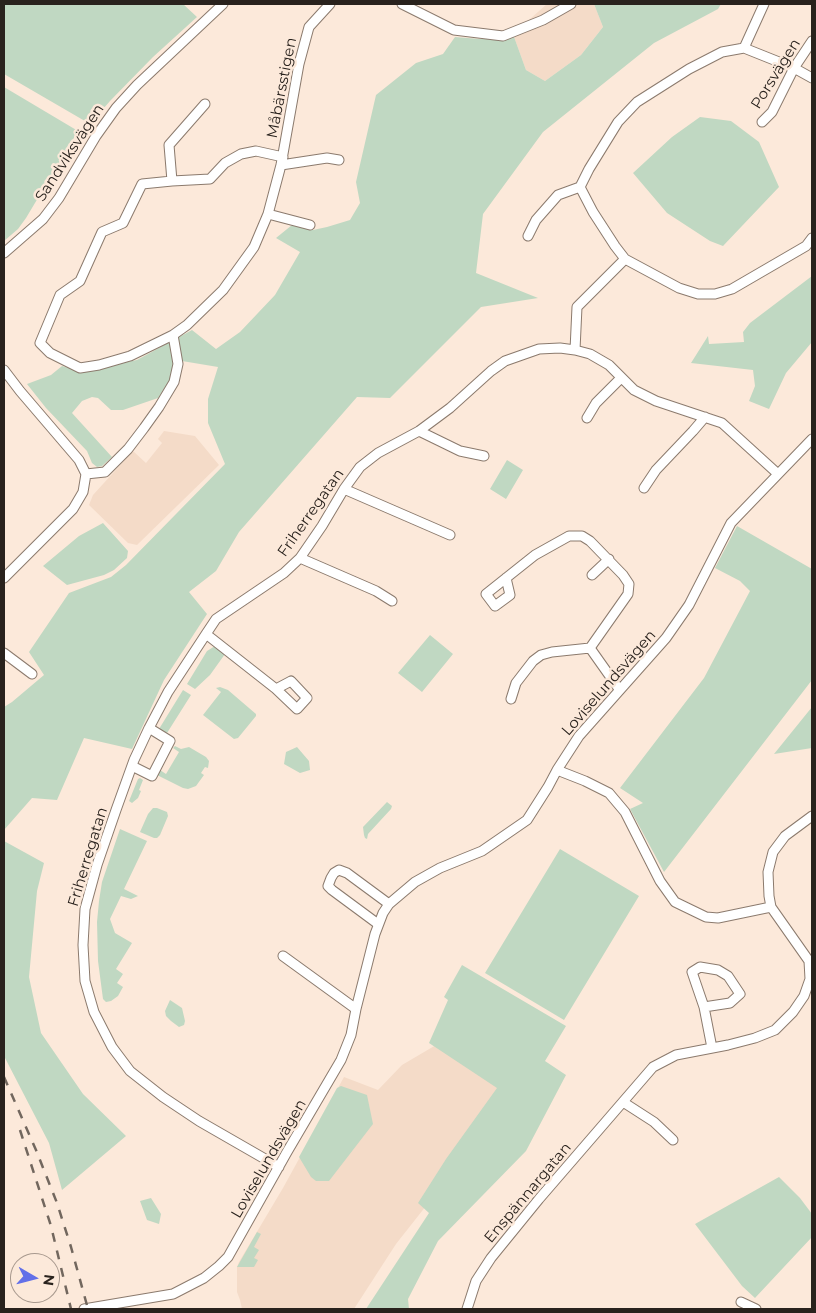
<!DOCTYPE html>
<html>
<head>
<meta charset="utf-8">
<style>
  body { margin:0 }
  #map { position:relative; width:816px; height:1313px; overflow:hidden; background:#fce9da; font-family:Montserrat,sans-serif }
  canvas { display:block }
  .frame { position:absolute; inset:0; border:5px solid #29221d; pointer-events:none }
  .north { position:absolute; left:10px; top:1253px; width:50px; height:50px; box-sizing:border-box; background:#fce9da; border:1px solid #a8998e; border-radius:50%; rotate:98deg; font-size:14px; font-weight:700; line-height:20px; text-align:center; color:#29221d }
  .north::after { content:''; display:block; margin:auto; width:18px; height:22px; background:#6370e8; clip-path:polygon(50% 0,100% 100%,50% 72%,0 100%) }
</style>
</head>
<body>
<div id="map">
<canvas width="816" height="1313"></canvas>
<div class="frame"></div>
<div class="north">N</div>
</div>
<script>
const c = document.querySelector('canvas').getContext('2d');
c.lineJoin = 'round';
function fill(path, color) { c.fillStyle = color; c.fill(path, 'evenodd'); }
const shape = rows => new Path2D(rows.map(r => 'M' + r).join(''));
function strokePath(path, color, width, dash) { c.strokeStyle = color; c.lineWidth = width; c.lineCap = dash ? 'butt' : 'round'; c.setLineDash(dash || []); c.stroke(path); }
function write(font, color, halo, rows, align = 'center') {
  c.font = font + ' Montserrat,sans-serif'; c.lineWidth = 5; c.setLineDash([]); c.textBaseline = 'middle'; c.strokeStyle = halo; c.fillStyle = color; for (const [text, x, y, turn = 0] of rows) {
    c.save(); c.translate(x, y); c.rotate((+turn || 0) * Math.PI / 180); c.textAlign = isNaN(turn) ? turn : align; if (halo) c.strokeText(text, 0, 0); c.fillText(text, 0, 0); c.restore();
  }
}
fill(shape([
  [547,4,594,4,603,27,581,55,545,81,526,70,513,34],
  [164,431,195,436,219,465,137,545,128,543,89,505,93,495,133,451,146,463,162,443,158,439],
  [436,1045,512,1090,452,1173,396,1244,354,1309,242,1309,240,1300,237,1292,237,1267,239,1262,283,1188,344,1077,378,1090,402,1065]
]), '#f4dbc8');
fill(shape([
  [4,4,183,4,197,17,153,57,110,101,90,124,4,74],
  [594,4,721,4,718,9,654,43,543,132,483,214,476,273,538,298,481,307,390,398,357,397,239,532,216,571,189,592,207,614,164,680,132,749,84,738,57,800,32,798,4,830,4,707,12,702,44,675,29,652,69,593,111,577,126,565,225,464,208,423,208,399,218,367,182,361,158,398,123,410,111,410,98,398,92,397,82,401,72,413,112,457,102,466,97,467,92,463,87,451,46,408,27,384,51,375,62,366,79,371,137,360,192,330,216,349,240,332,275,295,300,252,276,238,292,225,313,230,327,227,350,220,360,203,356,182,376,95,416,63,443,54,455,37,480,39,513,34,526,70,545,81,581,55,603,27],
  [4,87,78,131,26,218,18,229,4,241],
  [700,117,731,121,759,142,779,187,723,246,710,241,667,213,633,173,672,137],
  [812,276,812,342,786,373,769,409,749,401,755,386,753,370,691,363,708,336,709,344,744,342,743,332,750,323],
  [507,460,523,470,506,499,490,489],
  [103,523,128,551,127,558,114,570,104,575,67,585,43,566,79,536],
  [737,526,812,569,812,680,664,872,630,809,643,803,620,788,704,678,750,591,740,581,715,568],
  [430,635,453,654,422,692,398,673],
  [215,646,225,654,210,675,195,689,187,684,207,651],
  [220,687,228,690,256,714,256,716,238,738,234,739,203,715,221,692,216,688],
  [183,690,191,695,167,733,159,729],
  [812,707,812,748,774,754],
  [175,746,181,749,189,747,206,757,209,761,208,768,205,767,201,773,204,775,196,786,188,789,183,788,157,775,160,770,166,774,179,752,173,748],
  [297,747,309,761,310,770,300,773,284,764,286,752],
  [140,778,143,780,139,790,141,791,138,798,132,803,129,801,138,779],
  [387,802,392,806,391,809,368,834,367,839,365,838,364,835,363,827],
  [153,808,157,808,167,812,168,816,160,835,157,838,154,838,140,832,148,814],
  [120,829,147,841,124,889,138,896,131,899,121,896,110,919,115,933,132,943,116,969,123,974,117,983,123,987,118,996,111,1001,106,1002,103,999,98,961,97,922,99,901,102,882],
  [4,841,44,863,37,891,29,977,41,1033,83,1094,126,1136,62,1190,49,1143,4,1056],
  [560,849,639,896,564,1020,485,973],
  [462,965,566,1026,545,1061,566,1075,526,1151,438,1241,408,1299,409,1309,366,1309,429,1213,418,1203,446,1159,497,1088,429,1043,448,1000,444,997],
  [170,1000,182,1008,185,1021,184,1025,179,1027,171,1021,166,1016,165,1011],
  [341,1086,367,1095,373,1124,329,1181,316,1181,311,1177,299,1157,337,1088],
  [779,1177,800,1198,812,1214,812,1237,755,1298,742,1286,695,1224],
  [151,1198,161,1214,159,1224,147,1220,140,1201],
  [257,1232,261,1234,254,1247,259,1250,254,1258,258,1260,254,1267,237,1267]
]), '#c0d8c2');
const street = shape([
  [402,4,454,30,503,36,543,20,571,4],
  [744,48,764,4],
  [812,78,794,68,744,48,722,52,689,69,637,102,618,122,589,169,580,187,593,212,615,246,625,259,679,288,698,294,715,294,732,289,806,246,812,238],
  [205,104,169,145,172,181,210,179,225,163,241,154,256,151,283,157],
  [762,122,772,112,794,68,812,41],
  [281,165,327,158,339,160],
  [172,181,142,184,123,223,102,232,80,281,60,295,40,343,50,353,80,368,99,365,130,356,173,335],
  [268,214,310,225],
  [528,236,536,220,558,195,580,187],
  [4,253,43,219,59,198,96,136,116,108,137,85,223,4],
  [575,350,577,307,625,259],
  [4,370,20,391,79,460,86,474],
  [587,418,596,403,621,378],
  [419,431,460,451,484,456],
  [86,474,105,472,128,449,144,428,159,407,174,382,178,364,173,335,187,325,223,290,254,247,268,214,281,165,299,64,309,27,330,4],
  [644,488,656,470,693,431,705,417],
  [344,489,450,535],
  [300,558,376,591,392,601],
  [592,575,609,559],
  [4,578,73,509,83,492,86,474],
  [506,578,510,595,495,606,486,594,535,555,569,536,582,536,590,541,623,575,629,584,628,594,590,648],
  [206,634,276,689,297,709,307,698,291,681,276,689],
  [590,648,619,689],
  [4,653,32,674],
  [511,699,516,683,533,661,541,655,552,652,590,648],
  [132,766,152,776,170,741,149,728],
  [557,770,585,781,609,793,625,812,660,881,675,902,706,917,718,918,771,907],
  [378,924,332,890,328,886,331,878,334,873,339,870,347,873,389,904],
  [283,956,356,1009],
  [704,1007,692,972,700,967,718,970,728,976,740,994,730,1003,704,1007,712,1048],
  [623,1102,654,1122,673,1140],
  [279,1167,199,1121,163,1097,130,1071,112,1047,94,1012,85,981,83,945,85,909,97,865,116,810,134,760,149,728,168,692,206,634,216,619,284,573,300,558,322,526,344,489,360,467,378,453,419,431,450,408,491,371,505,361,539,349,560,348,575,350,590,354,609,365,634,390,656,401,722,423,778,474],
  [741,1302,756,1309],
  [84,1309,173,1294,204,1278,219,1266,228,1257,287,1152,341,1060,351,1035,356,1009,375,934,383,913,389,904,415,882,440,868,482,851,527,820,548,787,557,770,579,736,666,638,689,605,731,523,812,439],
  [467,1309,476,1281,491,1258,539,1199,653,1067,676,1055,728,1045,755,1038,775,1030,793,1012,804,996,810,979,809,961,771,907,769,896,768,872,773,852,785,836,812,816]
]);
strokePath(street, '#8b7a6d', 11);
strokePath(street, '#fff', 9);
strokePath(shape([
  [4,1077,36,1150,57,1203,71,1247,88,1309],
  [20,1130,51,1226,71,1309]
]), '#72675e', 2.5, [9, 9]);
write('15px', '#29221d', '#fce9da', [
  ["Porsvägen",776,74,-58],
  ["Måbärsstigen",282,88,-79],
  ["Sandviksvägen",70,153,-57],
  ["Friherregatan",311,513,-55],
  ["Loviselundsvägen",609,683,-49],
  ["Friherregatan",88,857,-73],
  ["Loviselundsvägen",269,1159,-60],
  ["Enspännargatan",528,1193,-50]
]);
</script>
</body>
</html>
